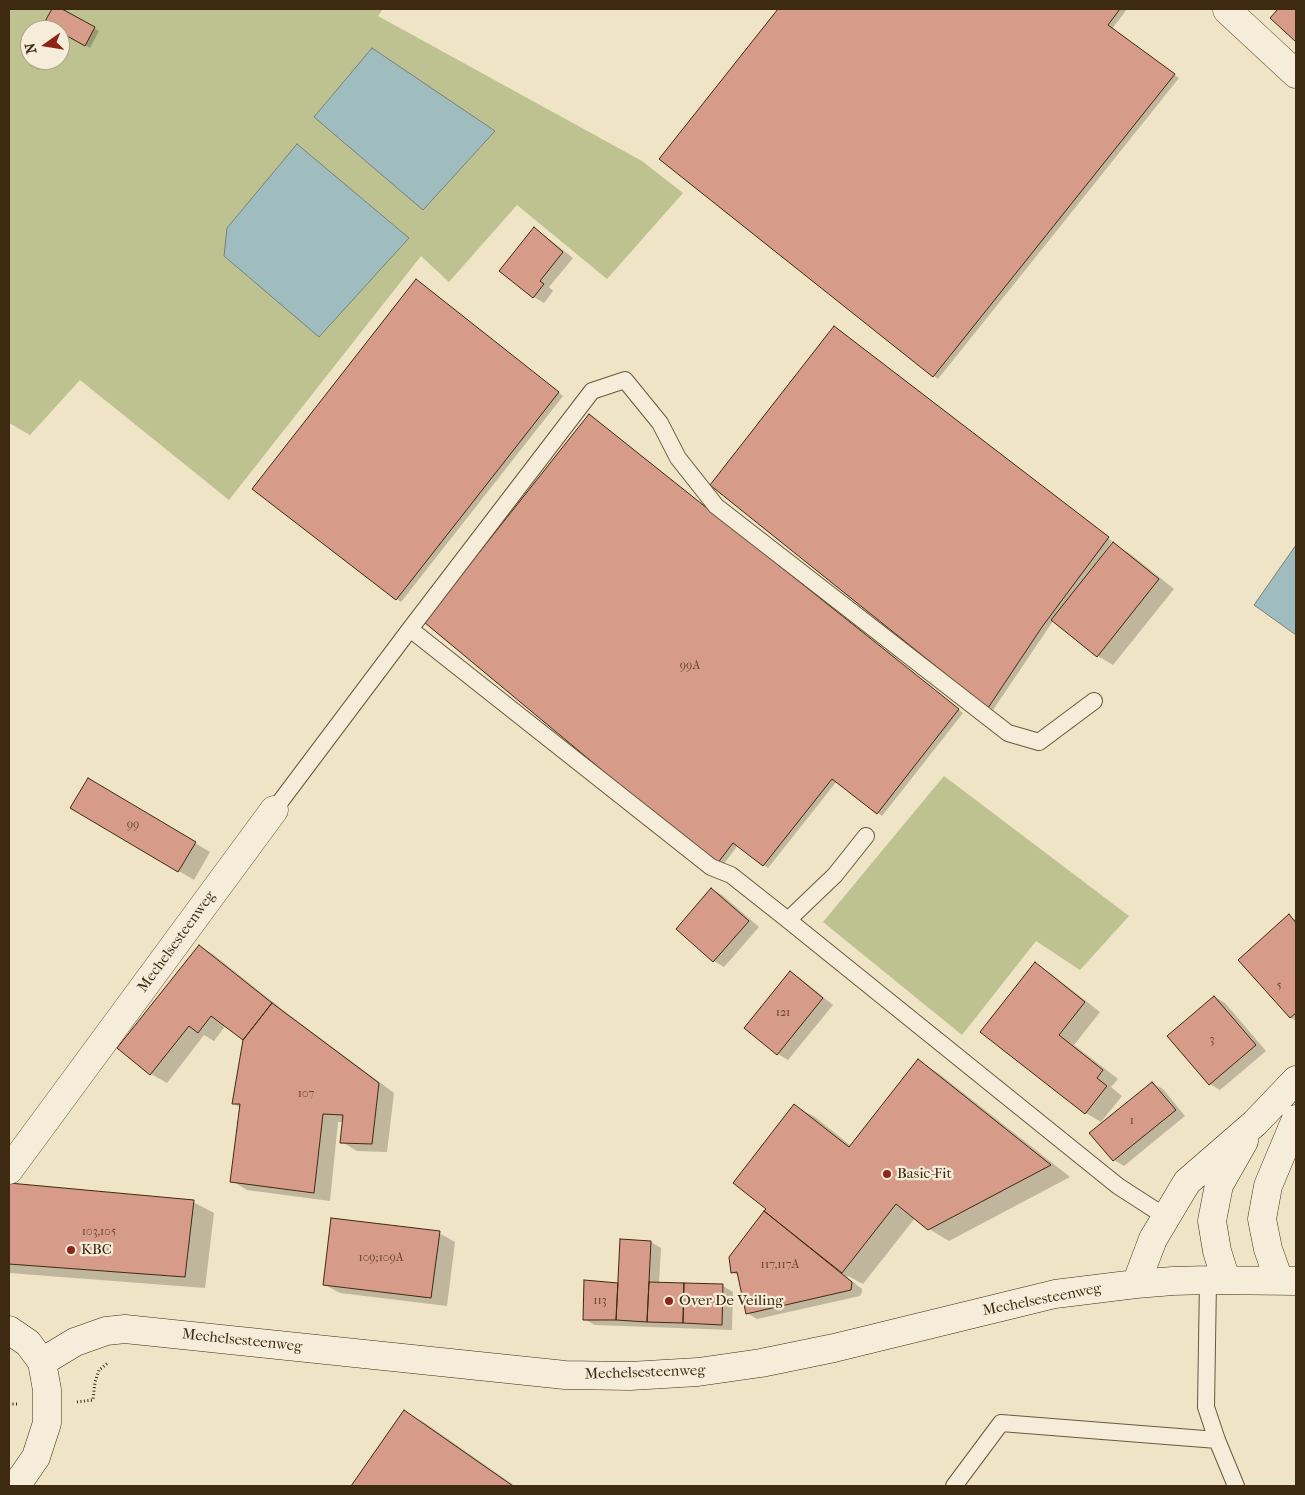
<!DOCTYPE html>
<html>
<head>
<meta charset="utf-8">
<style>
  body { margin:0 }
  #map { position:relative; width:1305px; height:1495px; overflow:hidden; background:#efe4c5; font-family:"IM FELL French Canon",serif }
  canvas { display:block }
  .frame { position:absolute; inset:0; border:10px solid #3e2a10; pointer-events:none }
  .north { position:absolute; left:20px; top:20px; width:50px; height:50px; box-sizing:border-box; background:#f5edd9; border:1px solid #ac9f89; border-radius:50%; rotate:257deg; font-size:14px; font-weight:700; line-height:20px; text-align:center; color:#3e2a10 }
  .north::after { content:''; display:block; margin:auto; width:18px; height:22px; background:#8f2418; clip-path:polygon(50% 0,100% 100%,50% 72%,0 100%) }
</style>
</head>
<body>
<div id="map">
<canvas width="1305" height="1495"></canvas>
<div class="frame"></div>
<div class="north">N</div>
</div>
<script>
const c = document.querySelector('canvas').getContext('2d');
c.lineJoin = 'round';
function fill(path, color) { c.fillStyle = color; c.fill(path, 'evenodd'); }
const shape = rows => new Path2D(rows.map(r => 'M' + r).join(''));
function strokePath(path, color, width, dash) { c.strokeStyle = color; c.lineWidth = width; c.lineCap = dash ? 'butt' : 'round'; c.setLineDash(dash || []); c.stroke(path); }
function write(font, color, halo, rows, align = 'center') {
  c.font = font + ' "IM FELL French Canon",serif'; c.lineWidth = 4.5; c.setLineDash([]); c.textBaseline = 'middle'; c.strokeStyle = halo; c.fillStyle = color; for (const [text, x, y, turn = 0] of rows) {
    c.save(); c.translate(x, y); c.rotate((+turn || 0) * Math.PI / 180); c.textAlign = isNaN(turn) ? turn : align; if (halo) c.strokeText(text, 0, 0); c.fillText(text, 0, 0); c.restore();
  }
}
fill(shape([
  [9,9,383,9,378,16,642,161,683,193,607,279,517,205,449,282,421,256,229,500,80,380,30,435,9,423],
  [30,30,60,30,60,60,30,60],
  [944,776,1129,916,1080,970,1036,941,962,1035,823,922]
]), '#bec291');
const water = shape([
  [372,48,495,131,423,210,314,117,372,48],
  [297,144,409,238,319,337,224,256,227,228,297,144],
  [1296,545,1296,635,1254,605,1296,545]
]);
fill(water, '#9fbcbf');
strokePath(water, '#788279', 1);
fill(shape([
  [53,9,60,9,99,31,90,48,46,22],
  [779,9,1127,9,1112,29,1179,78,938,379,661,159],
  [534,229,544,235,573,258,549,287,553,291,544,303,534,297],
  [421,283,563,396,401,602,397,599],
  [839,330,1112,541,1101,557,1102,558,1114,544,1129,553,1174,589,1113,665,1098,656,1053,621,993,710,712,484],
  [594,418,963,713,882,816,837,781,768,868,738,845,723,865,718,863],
  [89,780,210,852,194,880,72,808],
  [712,889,722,895,759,927,724,967,714,961,677,929],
  [1289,916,1296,920,1296,1021,1290,1017],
  [199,946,214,955,288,1014,394,1093,387,1152,357,1151,342,1142,344,1122,338,1122,330,1201,247,1190,232,1181,241,1108,234,1104,244,1040,226,1025,214,1041,204,1035,167,1083,151,1074,119,1048],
  [1035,964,1050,973,1100,1012,1074,1045,1118,1079,1111,1087,1122,1096,1101,1122,1086,1113,982,1032],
  [790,972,800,978,833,1005,788,1060,778,1054,745,1027],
  [1215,997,1225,1003,1266,1051,1220,1090,1210,1084],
  [918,1061,938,1073,1070,1177,949,1241,929,1229,915,1218,863,1284,848,1276,847,1277,862,1289,862,1292,860,1296,757,1319,747,1313,739,1276,732,1272,731,1258,768,1209,795,1106,815,1117,851,1146],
  [1152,1083,1163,1089,1185,1116,1124,1166,1114,1160],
  [9,1184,193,1202,214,1213,205,1288,9,1273],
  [439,1233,455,1242,447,1306,340,1293,325,1285],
  [651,1242,661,1248,659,1283,723,1286,733,1292,732,1330,595,1325,584,1319,619,1284],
  [404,1412,425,1423,515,1486,353,1486]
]), '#0003');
const building = shape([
  [52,9,62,9,95,27,85,46,60,32,60,30,57,30,44,23,52,9],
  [778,9,1120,9,1108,25,1175,74,933,377,659,159,778,9],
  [1278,9,1296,9,1296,42,1270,18,1278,9],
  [534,227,563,252,540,281,544,284,533,298,499,271,534,227],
  [416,279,559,392,396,600,252,489,416,279],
  [834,326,1109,537,1042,627,988,708,710,485,834,326],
  [589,414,959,709,877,814,832,779,763,866,733,843,717,864,662,820,424,622,589,414],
  [1113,542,1159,579,1097,657,1051,620,1113,542],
  [88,778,196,842,178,872,70,808,88,778],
  [711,888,749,921,713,962,676,929,711,888],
  [1289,914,1296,923,1296,1013,1290,1018,1238,960,1289,914],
  [199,945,272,1003,243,1040,211,1016,198,1033,189,1026,150,1075,117,1048,199,945],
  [1035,962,1085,1002,1059,1035,1103,1070,1097,1078,1107,1086,1085,1114,980,1032,1035,962],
  [790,971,823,998,777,1055,744,1028,790,971],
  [1214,996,1256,1045,1209,1085,1167,1036,1214,996],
  [272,1003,379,1083,372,1144,340,1143,343,1115,323,1114,314,1193,230,1182,240,1104,232,1104,243,1040,272,1003],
  [918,1059,1051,1165,928,1230,896,1204,842,1273,764,1211,766,1209,733,1183,794,1104,849,1147,918,1059],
  [1152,1082,1176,1110,1113,1161,1089,1133,1152,1082],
  [9,1183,194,1200,185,1277,9,1264,9,1183],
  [764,1211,852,1282,851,1290,746,1314,737,1272,731,1273,729,1257,764,1211],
  [331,1218,440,1231,431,1298,323,1285,331,1218],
  [620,1239,651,1241,647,1322,616,1320,620,1239],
  [584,1280,618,1283,616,1320,583,1320,584,1280],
  [649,1282,684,1283,683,1323,647,1322,649,1282],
  [684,1283,723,1284,722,1325,683,1323,684,1283],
  [404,1410,513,1486,351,1486,404,1410]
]);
fill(building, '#d79b89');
strokePath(building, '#3e2a10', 1);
const lane = shape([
  [410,629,711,867,731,875,788,920],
  [274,810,410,629,592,391,625,380,660,423,678,458,716,506,1008,733,1039,742,1094,701],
  [866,836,835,875,788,920,1118,1186,1166,1217],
  [1208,1280,1206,1407,1217,1440,1236,1486],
  [954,1486,1001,1423,1217,1440]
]);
const street = shape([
  [1227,10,1296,74],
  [9,1170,274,810]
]);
const secondary = shape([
  [1226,1280,1217,1251,1212,1221,1219,1185,1244,1141],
  [1279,1280,1268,1249,1262,1219,1268,1186,1296,1119],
  [1136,1284,1153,1239,1187,1182,1255,1123,1296,1080],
  [9,1330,28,1343,42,1362,47,1390,47,1423,36,1457,16,1486],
  [42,1362,75,1342,106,1331,125,1329,565,1375,630,1376,698,1372,761,1363,834,1348,1055,1294,1136,1284,1173,1281,1208,1280,1296,1281]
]);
strokePath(lane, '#6a583d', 18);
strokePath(street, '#6a583d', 29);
strokePath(secondary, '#3e2a10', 29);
strokePath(shape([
  [77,1402,93,1400,95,1382,99,1370,108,1363],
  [9,1404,18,1404]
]), '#3e2a10', 3, [1, 2.5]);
strokePath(lane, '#f5edd9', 16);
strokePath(street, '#f5edd9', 28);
strokePath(secondary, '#f5edd9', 28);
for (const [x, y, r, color] of [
  [887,1174,5,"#8f2418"],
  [71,1250,5,"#8f2418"],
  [669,1301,5,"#8f2418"]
]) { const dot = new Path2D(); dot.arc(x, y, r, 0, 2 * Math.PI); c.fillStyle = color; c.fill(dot); strokePath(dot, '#f5edd9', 2); }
write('12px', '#64462e', null, [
  ["99A",690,666],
  ["99",133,825],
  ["5",1279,986],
  ["121",783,1013],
  ["3",1212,1040],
  ["107",306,1094],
  ["1",1132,1121],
  ["103,105",99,1232],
  ["109;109A",381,1258],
  ["117,117A",780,1265],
  ["113",600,1301]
]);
write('15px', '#3e2a10', '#f5edd9', [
  ["Mechelsesteenweg",177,942,-54],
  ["Mechelsesteenweg",1042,1300,-11],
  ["Mechelsesteenweg",242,1341,6],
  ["Mechelsesteenweg",645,1373,-2]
]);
write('15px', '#3e2a10', '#f5edd9', [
  ["Basic-Fit",897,1174],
  ["KBC",81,1250],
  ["Over De Veiling",679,1301]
], 'left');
</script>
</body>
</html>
